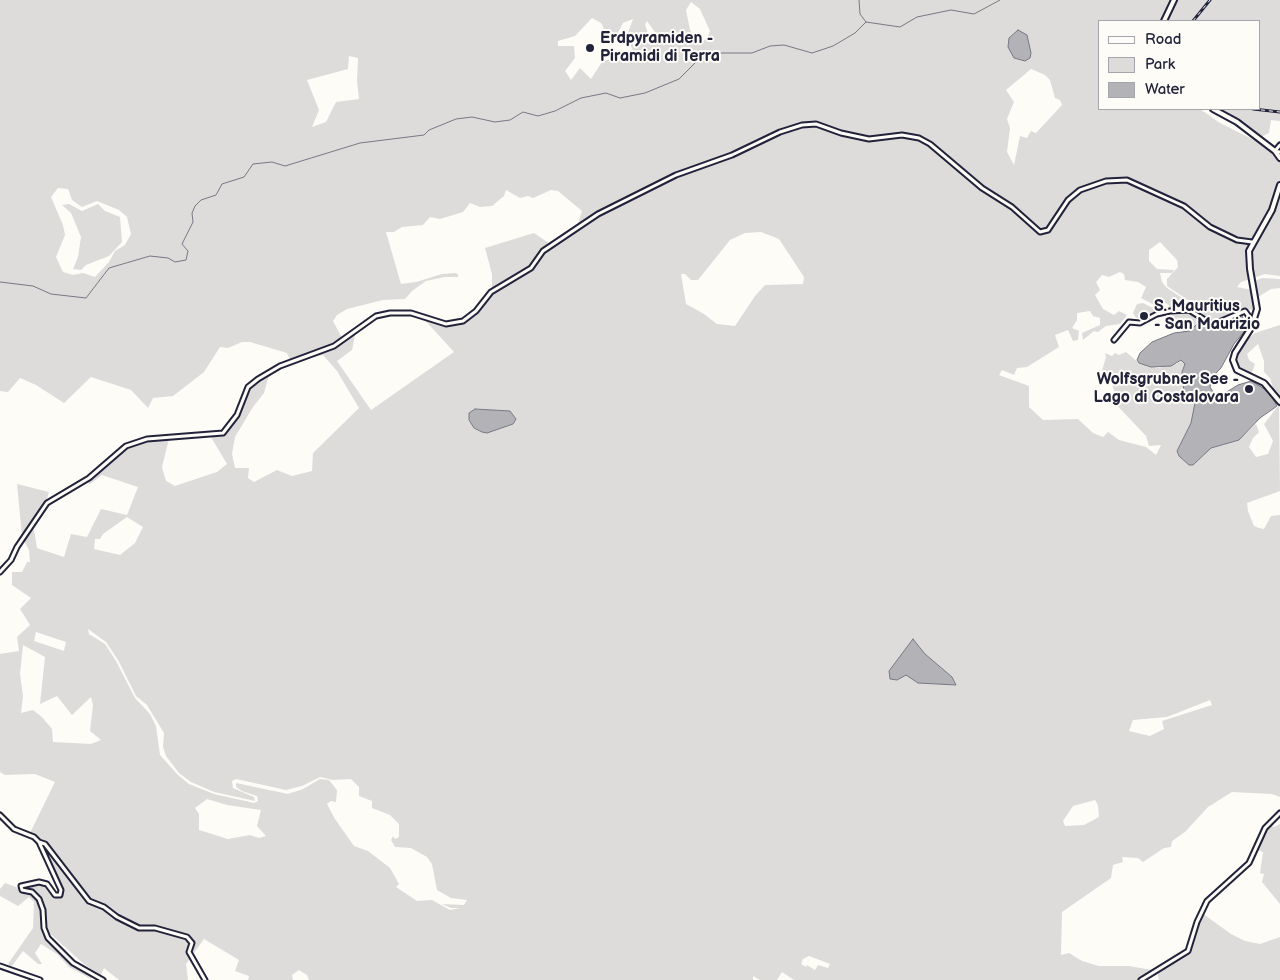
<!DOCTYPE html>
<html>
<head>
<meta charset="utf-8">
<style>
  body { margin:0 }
  #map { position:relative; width:1280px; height:980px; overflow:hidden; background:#fdfcf7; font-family:"Balsamiq Sans",sans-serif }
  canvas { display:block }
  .legend { position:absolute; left:1098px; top:20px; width:162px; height:90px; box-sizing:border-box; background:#fdfcf7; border:1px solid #a5a5ac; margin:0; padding:6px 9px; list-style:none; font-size:15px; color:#22223b }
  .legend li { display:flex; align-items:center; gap:10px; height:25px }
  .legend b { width:25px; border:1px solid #a5a5ac }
</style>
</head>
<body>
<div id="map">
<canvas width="1280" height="980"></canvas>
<ul class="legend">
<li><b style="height:6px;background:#fdfcf7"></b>Road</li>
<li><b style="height:14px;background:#dddcdb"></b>Park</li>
<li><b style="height:14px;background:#b2b2b7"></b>Water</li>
</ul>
</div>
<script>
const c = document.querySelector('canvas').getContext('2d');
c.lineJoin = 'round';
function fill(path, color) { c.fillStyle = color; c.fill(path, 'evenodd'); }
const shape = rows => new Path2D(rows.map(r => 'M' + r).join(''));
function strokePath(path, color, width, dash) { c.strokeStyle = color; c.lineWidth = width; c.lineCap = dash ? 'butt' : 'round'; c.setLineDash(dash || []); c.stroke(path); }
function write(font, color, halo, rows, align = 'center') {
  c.font = font + ' "Balsamiq Sans",sans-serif'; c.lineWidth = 4; c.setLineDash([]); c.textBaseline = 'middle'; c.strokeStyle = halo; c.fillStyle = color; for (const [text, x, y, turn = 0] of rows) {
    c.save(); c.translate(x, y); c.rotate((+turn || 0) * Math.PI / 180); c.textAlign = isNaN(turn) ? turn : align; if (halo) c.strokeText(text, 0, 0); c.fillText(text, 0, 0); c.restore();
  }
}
fill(shape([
  [0,0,1171,0,1162,21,1099,21,1099,109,1200,109,1220,123,1274,150,1280,145,1280,276,1265,274,1241,282,1237,287,1252,290,1254,310,1241,309,1220,321,1209,322,1201,318,1198,307,1167,286,1167,279,1178,267,1177,260,1160,242,1149,250,1149,261,1157,269,1174,270,1172,273,1160,273,1162,282,1167,288,1196,307,1199,316,1193,310,1184,309,1169,310,1169,305,1160,300,1156,306,1141,298,1146,287,1138,282,1125,280,1124,274,1120,272,1109,277,1102,275,1096,282,1100,290,1095,295,1103,309,1114,315,1119,311,1127,315,1120,324,1106,326,1098,332,1094,331,1083,340,1082,333,1100,325,1100,318,1093,316,1090,311,1077,313,1077,320,1072,328,1079,331,1078,340,1073,341,1068,330,1055,335,1059,347,1027,367,1017,368,1014,375,1002,370,999,375,1029,386,1029,407,1043,420,1078,419,1093,433,1103,437,1108,432,1119,440,1146,447,1156,455,1161,445,1149,446,1146,436,1110,398,1115,393,1108,374,1101,374,1106,357,1105,353,1112,356,1115,353,1119,355,1126,352,1139,363,1158,368,1177,364,1181,360,1185,364,1182,372,1184,392,1195,403,1191,423,1177,451,1179,456,1189,465,1193,465,1211,448,1239,440,1256,424,1259,432,1253,438,1249,447,1256,457,1268,454,1273,441,1264,424,1279,405,1280,491,1247,503,1248,511,1254,526,1259,528,1264,529,1271,516,1280,515,1280,797,1272,794,1232,792,1208,807,1185,832,1172,841,1171,847,1164,848,1143,862,1138,858,1122,857,1123,862,1113,865,1111,878,1062,912,1061,955,1069,953,1082,961,1099,966,1129,966,1152,970,1139,980,794,980,782,972,777,980,760,980,753,976,753,980,309,980,307,975,299,970,292,975,293,980,248,980,249,976,235,971,239,960,204,939,186,964,188,980,119,980,104,968,101,975,85,965,45,929,46,915,41,901,33,891,23,887,29,884,40,884,46,886,56,897,59,897,62,892,43,844,37,837,30,833,55,782,35,774,5,775,0,772,0,654,19,651,17,637,30,625,20,609,31,598,12,585,12,572,22,572,27,562,30,562,29,550,23,539,33,524,37,548,64,557,71,534,87,537,101,509,127,515,138,487,102,475,90,484,86,481,126,447,148,440,169,439,162,467,166,481,175,486,217,472,227,464,211,437,222,435,227,431,241,411,250,388,269,375,264,393,253,407,235,437,232,454,235,468,249,468,248,478,254,482,277,470,292,476,312,471,313,453,359,408,337,371,323,355,297,360,336,347,356,330,352,350,337,361,371,410,454,352,422,317,443,325,462,323,471,317,491,294,517,280,532,269,543,252,599,214,676,176,733,156,764,142,780,132,802,125,816,125,841,134,869,139,902,136,918,138,930,144,982,188,1012,207,1039,233,1049,231,1065,206,1077,193,1106,182,1127,182,1138,185,1183,207,1200,222,1202,218,1193,210,1138,182,1126,179,1113,180,1089,186,1074,194,1047,230,1040,232,1013,206,983,187,931,143,919,137,902,134,869,138,841,133,816,124,802,124,780,131,732,155,676,175,618,201,577,227,582,211,558,191,551,190,533,198,528,196,520,198,506,190,504,196,492,206,480,207,470,203,463,212,440,219,430,217,423,225,402,227,394,232,386,232,401,284,416,282,442,274,455,273,458,274,458,277,445,277,426,281,412,291,405,299,383,300,347,309,337,315,333,321,342,338,332,345,314,350,290,360,287,353,250,342,242,342,228,348,220,347,204,372,173,396,153,398,148,408,131,390,91,377,64,403,36,385,20,378,8,392,0,391],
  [691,2,700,9,710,31,707,38,700,44,690,30,686,10],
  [592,18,601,23,612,44,623,23,633,19,626,38,633,50,602,62,591,79,580,68,571,80,565,71,575,58,574,46,558,46,558,41,575,36],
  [647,21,657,35,660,33,670,36,670,43,655,41,649,37,645,24],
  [349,56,358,58,357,81,359,99,336,102,326,122,312,127,319,110,307,80,348,69],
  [1031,69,1045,75,1050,80,1055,98,1060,100,1062,105,1036,133,1031,131,1027,138,1020,136,1014,165,1007,152,1010,128,1007,119,1014,102,1006,90],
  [58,188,68,189,72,200,82,207,97,201,119,210,127,217,131,234,125,245,115,251,109,262,95,277,83,273,73,275,63,272,56,257,65,235,63,225,51,197],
  [761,232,779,239,804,277,803,284,765,285,755,296,735,326,717,324,704,314,686,304,681,274,685,274,691,280,698,280,730,240,745,233],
  [475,409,510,411,516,419,513,424,487,433,482,432,474,428,469,420,469,413],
  [127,517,143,527,135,543,120,555,94,549,95,539,100,539,103,534],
  [88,629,106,642,118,660,136,696,147,705,164,733,163,747,166,756,179,773,191,782,214,792,255,801,254,797,233,788,232,781,236,779,286,790,302,786,320,777,333,780,351,779,359,787,359,796,372,801,372,808,390,815,399,824,399,837,395,839,393,836,391,840,395,847,411,848,427,857,432,864,437,890,451,898,467,900,464,905,442,904,451,908,460,908,450,910,432,900,417,901,396,887,399,884,390,868,368,851,354,846,335,819,327,804,331,801,336,802,337,790,329,780,320,779,303,789,288,794,236,783,236,787,242,791,257,796,258,801,254,803,214,794,189,784,178,775,160,755,156,726,150,714,135,698,116,661,105,644,89,634],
  [36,632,66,642,64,651,34,641],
  [914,640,925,654,952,677,956,684,918,683,906,674,897,680,891,679,889,671],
  [23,645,45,657,40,704,57,696,72,715,91,697,93,705,90,731,101,740,91,744,53,742,52,729,42,717,33,710,21,713,23,696,20,674],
  [1210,700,1212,705,1162,721,1164,729,1150,736,1129,731,1133,720,1167,717],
  [207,799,227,805,261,810,257,826,266,836,259,838,250,835,228,839,199,830,199,814,195,808],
  [1095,800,1098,805,1099,817,1084,825,1065,826,1063,821,1073,806],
  [809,956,830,964,828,968,818,965,815,970,807,965,806,967,801,964,803,959],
  [1176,0,1208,0,1192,21,1167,21],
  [1211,0,1280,0,1280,121,1271,120,1269,133,1257,139,1237,122,1213,109,1259,109,1259,21,1195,21],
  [69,204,82,211,98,204,105,211,120,217,122,242,109,256,86,265,81,270,73,269,78,257,81,237,71,213,62,205],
  [534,233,550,244,538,254,530,268,492,289,492,274,485,248],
  [1262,278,1280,279,1280,288,1271,289,1258,297,1254,281],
  [1143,303,1161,312,1150,315,1148,312,1140,311,1139,318,1136,318,1133,313,1137,304],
  [1183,311,1189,312,1200,319,1199,322,1186,333,1183,333,1182,329,1187,327,1187,319,1172,319,1170,313],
  [1280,325,1280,398,1273,388,1270,378,1264,372,1264,361,1258,344,1247,354,1249,360,1255,364,1251,375,1241,369,1236,362,1237,351,1243,343,1255,333],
  [17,484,49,492,46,502,22,536],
  [1280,824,1280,904,1262,882,1264,874,1260,873,1263,852,1258,850,1269,825,1274,827],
  [5,883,32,893,41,908,43,928,46,938,75,966,93,974,91,979,69,967,57,954,41,944,35,953,42,964,38,964,23,951,12,966,10,966,8,964,33,928,34,902,29,897,18,906,0,896,0,889],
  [1202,913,1231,934,1245,941,1260,944,1280,937,1280,980,1159,980,1157,971,1187,955,1192,949]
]), '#dddcdb');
const water = shape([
  [1018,30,1027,35,1031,53,1030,58,1025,61,1014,58,1008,47,1009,38,1018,30],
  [1241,313,1247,328,1234,344,1221,368,1212,377,1210,387,1215,395,1220,396,1238,385,1251,381,1268,391,1277,406,1260,418,1239,440,1211,448,1193,465,1189,465,1179,456,1177,451,1191,423,1195,403,1184,392,1182,372,1185,364,1181,360,1171,366,1151,367,1139,363,1137,360,1140,353,1152,342,1174,333,1190,331,1199,322,1215,325,1241,313],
  [475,409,510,411,516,419,513,424,487,433,482,432,474,428,469,420,469,413,475,409],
  [913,639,925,654,952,677,956,685,918,683,906,675,897,680,890,679,889,671,913,639]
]);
fill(water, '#b2b2b7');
strokePath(water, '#787885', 1);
strokePath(shape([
  [859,0,860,14,866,22],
  [0,282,33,286,51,294,86,298,109,268,150,256,168,258,175,262,186,260,188,251,182,244,193,222,192,213,195,206,201,200,216,195,222,184,244,177,253,164,272,162,285,166,360,143,424,135,429,130,456,119,472,117,495,122,510,120,523,112,538,116,555,111,581,98,606,93,620,98,645,93,679,79,699,59,718,53,752,53,770,46,784,45,812,53,833,46,855,33,866,22,900,27,917,17,951,10,974,14,1000,0]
]), '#787885', 1);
const street = shape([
  [1280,145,1275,151,1280,152],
  [1114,340,1129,322,1140,323,1157,314,1170,311,1189,310,1210,323,1219,322,1245,311,1253,322],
  [0,572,11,560,17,547,47,503,89,478,126,446,147,439,223,433,237,415,248,387,258,379,280,366,334,346,376,316,390,313,411,313,446,324,463,321,476,311,491,292,531,268,543,251,598,214,676,175,732,155,780,132,802,125,816,124,841,133,869,139,902,135,919,138,930,144,982,188,1012,207,1040,232,1048,230,1068,200,1080,190,1106,181,1127,180,1184,206,1210,227,1237,240,1252,242],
  [0,815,14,829,34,837,39,842,61,890,60,895,55,895,47,884,39,882,21,886,22,890,32,892,39,899,43,910,44,928,48,938,73,963,103,980],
  [39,842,45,844,89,901,104,907,117,917,139,928,155,928,187,937,192,943,189,952,205,980],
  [0,966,40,980],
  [1141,980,1188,951,1197,922,1207,901,1249,863,1265,828,1280,813]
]);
const secondary = shape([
  [1164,21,1174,0],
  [1213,109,1237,122,1275,151,1280,158],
  [1280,185,1272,210,1249,251,1250,269,1257,309,1251,328,1235,353,1233,360,1237,370,1264,383,1280,402]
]);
strokePath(street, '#22223b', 7);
strokePath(secondary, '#22223b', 8);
strokePath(street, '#fdfcf7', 3);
strokePath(secondary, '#fdfcf7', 4);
const rail = shape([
  [1193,21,1210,0],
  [1253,109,1280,112]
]);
strokePath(rail, '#22223b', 3);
strokePath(rail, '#fdfcf7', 1, [4]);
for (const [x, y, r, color] of [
  [590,48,5,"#22223b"],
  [1144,316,5,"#22223b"],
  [1249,389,5,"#22223b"]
]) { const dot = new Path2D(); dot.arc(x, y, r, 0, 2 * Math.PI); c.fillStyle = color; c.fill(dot); strokePath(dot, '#fdfcf7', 2); }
write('bold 16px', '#22223b', '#fdfcf7', [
  ["Erdpyramiden -",600,39],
  ["Piramidi di Terra",600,57],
  ["S. Mauritius",1154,307],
  ["- San Maurizio",1154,325],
  ["Wolfsgrubner See -",1239,380,"right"],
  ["Lago di Costalovara",1239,398,"right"]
], 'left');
</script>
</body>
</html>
